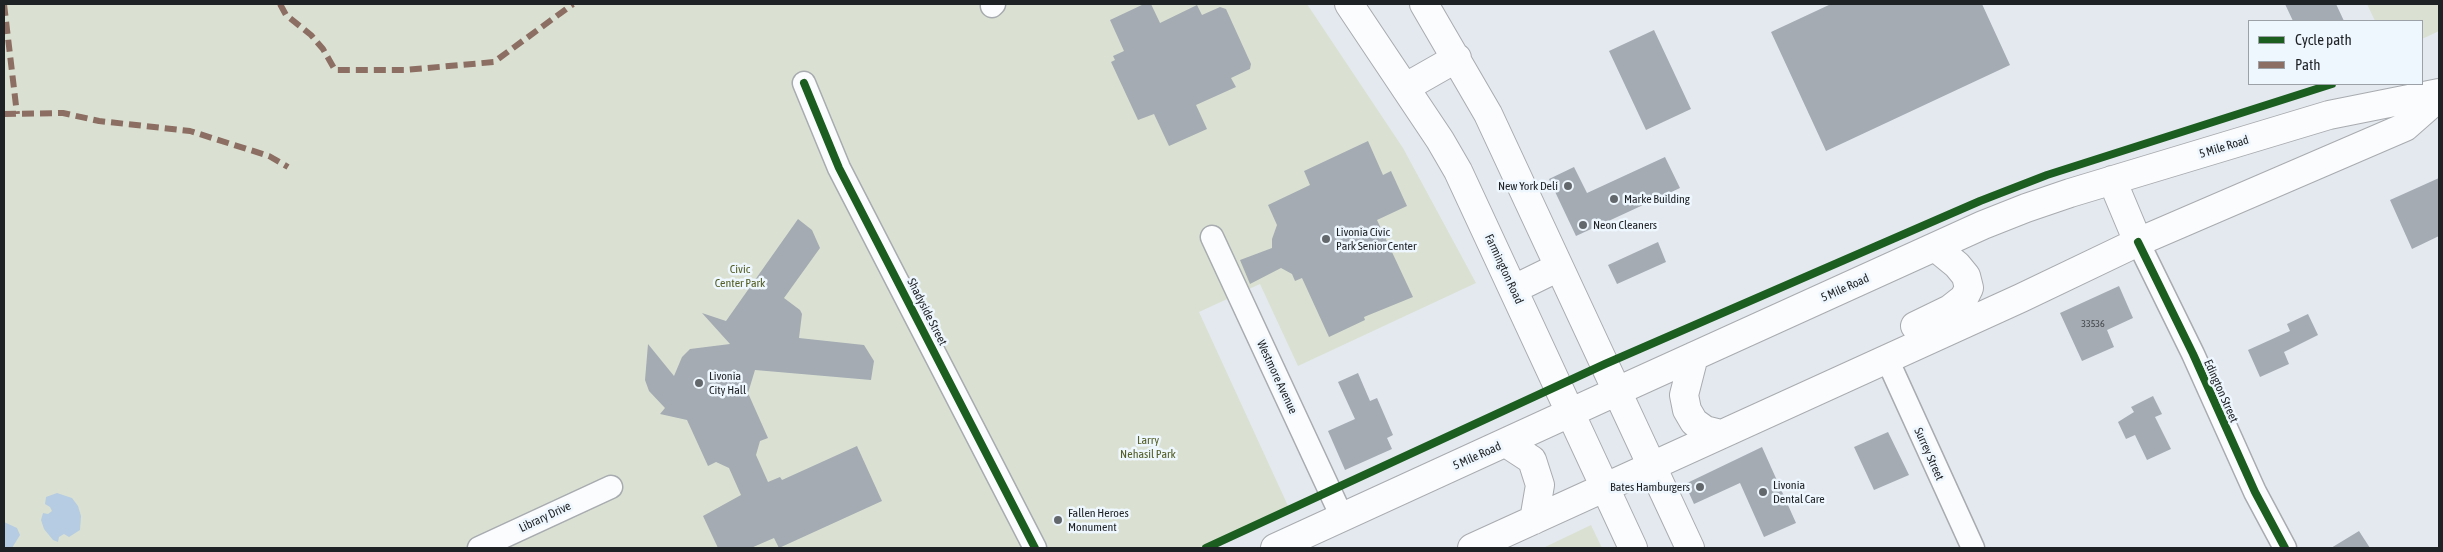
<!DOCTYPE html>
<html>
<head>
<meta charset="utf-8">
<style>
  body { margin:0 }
  #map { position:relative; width:2443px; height:552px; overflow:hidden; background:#e4e9ef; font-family:"Asap Condensed",sans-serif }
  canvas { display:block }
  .frame { position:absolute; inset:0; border:5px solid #1e2225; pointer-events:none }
  .legend { position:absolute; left:2248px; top:20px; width:175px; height:65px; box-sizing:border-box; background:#eef6fe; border:1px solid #9ba1a7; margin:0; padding:6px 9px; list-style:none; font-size:15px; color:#1e2225 }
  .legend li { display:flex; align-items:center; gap:10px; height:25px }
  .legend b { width:25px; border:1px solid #9ba1a7 }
</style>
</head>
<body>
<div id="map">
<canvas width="2443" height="552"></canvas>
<div class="frame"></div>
<ul class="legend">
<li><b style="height:6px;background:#1b5e20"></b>Cycle path</li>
<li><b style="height:6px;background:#8d6e63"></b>Path</li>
</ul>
</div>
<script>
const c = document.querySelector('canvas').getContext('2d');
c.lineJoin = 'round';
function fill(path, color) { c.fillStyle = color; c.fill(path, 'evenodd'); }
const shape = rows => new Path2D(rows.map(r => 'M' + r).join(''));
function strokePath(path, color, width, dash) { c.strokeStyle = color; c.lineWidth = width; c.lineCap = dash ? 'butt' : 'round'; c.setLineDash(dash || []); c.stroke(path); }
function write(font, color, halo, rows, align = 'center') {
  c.font = font + ' "Asap Condensed",sans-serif'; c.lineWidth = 5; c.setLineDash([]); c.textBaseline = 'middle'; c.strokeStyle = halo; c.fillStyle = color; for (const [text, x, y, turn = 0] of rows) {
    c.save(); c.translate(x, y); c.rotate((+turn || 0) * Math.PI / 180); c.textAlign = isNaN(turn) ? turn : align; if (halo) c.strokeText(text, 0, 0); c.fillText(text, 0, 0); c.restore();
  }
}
fill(shape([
  [4,4,1307,4,1403,148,1476,283,1298,366,1260,284,1199,312,1289,508,1201,548,4,548],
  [2367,4,2439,4,2439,31,2422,39,2422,21,2375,21],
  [1591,525,1602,548,1543,548]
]), '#dae1d2');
fill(shape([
  [57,493,72,498,78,506,81,516,80,530,69,537,64,534,59,537,58,542,53,540,44,529,41,520,43,513,48,514,52,511,50,507,45,504,46,497],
  [4,522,17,528,20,535,12,548,4,548]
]), '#b6cce2');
fill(shape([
  [1144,4,1151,4,1160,23,1197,5,1202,15,1220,7,1226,9,1251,64,1250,69,1231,78,1236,87,1196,105,1207,129,1169,146,1154,114,1138,120,1111,62,1115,60,1113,56,1124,51,1110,20],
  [1831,4,1982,4,2010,65,1826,151,1771,32],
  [2285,4,2336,4,2344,21,2293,21],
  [1654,30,1691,109,1646,130,1609,51],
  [1368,141,1383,175,1391,171,1407,206,1377,220,1413,297,1364,317,1365,320,1329,337,1302,278,1295,281,1292,274,1281,268,1250,284,1240,260,1272,248,1272,239,1277,225,1268,205,1310,185,1304,171],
  [1665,157,1680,188,1576,236,1549,179,1574,167,1587,193],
  [2439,178,2439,236,2412,249,2390,200],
  [798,219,812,230,820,248,784,298,800,310,802,314,799,338,864,345,874,361,871,380,755,370,748,393,768,438,760,441,756,455,768,482,780,477,782,480,857,446,882,501,779,548,774,538,751,548,718,548,703,516,741,495,729,468,716,462,708,466,687,420,660,414,665,408,649,391,645,380,648,344,674,376,682,357,690,349,730,344,702,313,726,321],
  [1658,242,1666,262,1617,284,1608,265],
  [2119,286,2133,318,2107,330,2114,347,2082,361,2060,313],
  [2308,314,2318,335,2284,352,2289,364,2260,377,2248,350,2290,331,2287,324],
  [1358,373,1370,401,1377,398,1393,435,1387,438,1392,449,1345,470,1328,431,1355,419,1338,382],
  [2153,396,2162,414,2155,417,2171,449,2147,460,2135,435,2126,439,2118,422,2134,412,2131,407],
  [1888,432,1909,475,1874,490,1854,447],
  [1762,447,1796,523,1764,537,1740,483,1694,504,1685,484],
  [2359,531,2370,548,2331,548]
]), '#a4abb3');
const minor = shape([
  [992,6,994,4],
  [804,83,839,168,1035,548],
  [1212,237,1342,517],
  [2138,242,2193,354,2255,492,2285,548],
  [1887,359,1973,548],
  [479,548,611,487]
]);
const major = shape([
  [1349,4,1440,140,1458,171,1633,548],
  [1424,4,1488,114,1690,548],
  [1406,87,1457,58],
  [2112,180,2138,242],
  [1514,289,1559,267],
  [1915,326,1950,309,1964,298,1969,288,1966,276,1957,265,1935,247],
  [1694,356,1684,395,1687,410,1694,422,1705,430,1721,434],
  [1506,443,1532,460,1540,485,1534,520],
  [1275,548,1635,383,1983,225,2026,208,2070,193,2329,115,2439,93],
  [1472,548,2021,298,2138,242,2405,127,2439,97]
]);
strokePath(minor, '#a8abaf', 25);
strokePath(major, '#a8abaf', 30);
strokePath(minor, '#fbfcfd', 22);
strokePath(major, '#fbfcfd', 28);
strokePath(shape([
  [4,4,17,114],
  [280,4,286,15,311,35,323,49,335,70,405,70,494,62,573,4],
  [4,114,63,113,99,121,190,131,269,156,288,167]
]), '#8d6e63', 6, [12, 6]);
strokePath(shape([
  [804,83,839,168,1035,548],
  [2138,242,2193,354,2255,492,2285,548],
  [1206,548,1605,364,1980,201,2047,175,2332,84]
]), '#1b5e20', 8);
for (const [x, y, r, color] of [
  [1568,186,5,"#63686c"],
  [1614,199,5,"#63686c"],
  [1583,225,5,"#63686c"],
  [1326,239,5,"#63686c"],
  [699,383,5,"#63686c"],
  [1700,487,5,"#63686c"],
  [1763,492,5,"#63686c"],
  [1058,520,5,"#63686c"]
]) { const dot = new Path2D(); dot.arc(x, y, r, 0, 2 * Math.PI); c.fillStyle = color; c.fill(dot); strokePath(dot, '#eef6fe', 2); }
write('10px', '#404448', null, [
  ["33536",2093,324]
]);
write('12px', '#1e2225', '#eef6fe', [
  ["5 Mile Road",2224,147,-17],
  ["Farmington Road",1504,269,65],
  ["5 Mile Road",1845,288,-24],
  ["Shadyside Street",927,312,63],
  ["Westmore Avenue",1277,377,65],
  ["Edington Street",2221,391,66],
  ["Surrey Street",1929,454,66],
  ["5 Mile Road",1477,456,-24],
  ["Library Drive",545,517,-25]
]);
write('12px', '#1e2225', '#eef6fe', [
  ["New York Deli",1558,186,"right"],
  ["Marke Building",1624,199],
  ["Neon Cleaners",1593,225],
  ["Livonia Civic",1336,232],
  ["Park Senior Center",1336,246],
  ["Livonia",709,376],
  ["City Hall",709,390],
  ["Livonia",1773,485],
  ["Dental Care",1773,499],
  ["Bates Hamburgers",1690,487,"right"],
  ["Fallen Heroes",1068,513],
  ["Monument",1068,527]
], 'left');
write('12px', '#525e24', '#eef6fe', [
  ["Civic",740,269],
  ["Center Park",740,283],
  ["Larry",1148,440],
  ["Nehasil Park",1148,454]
]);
</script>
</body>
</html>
